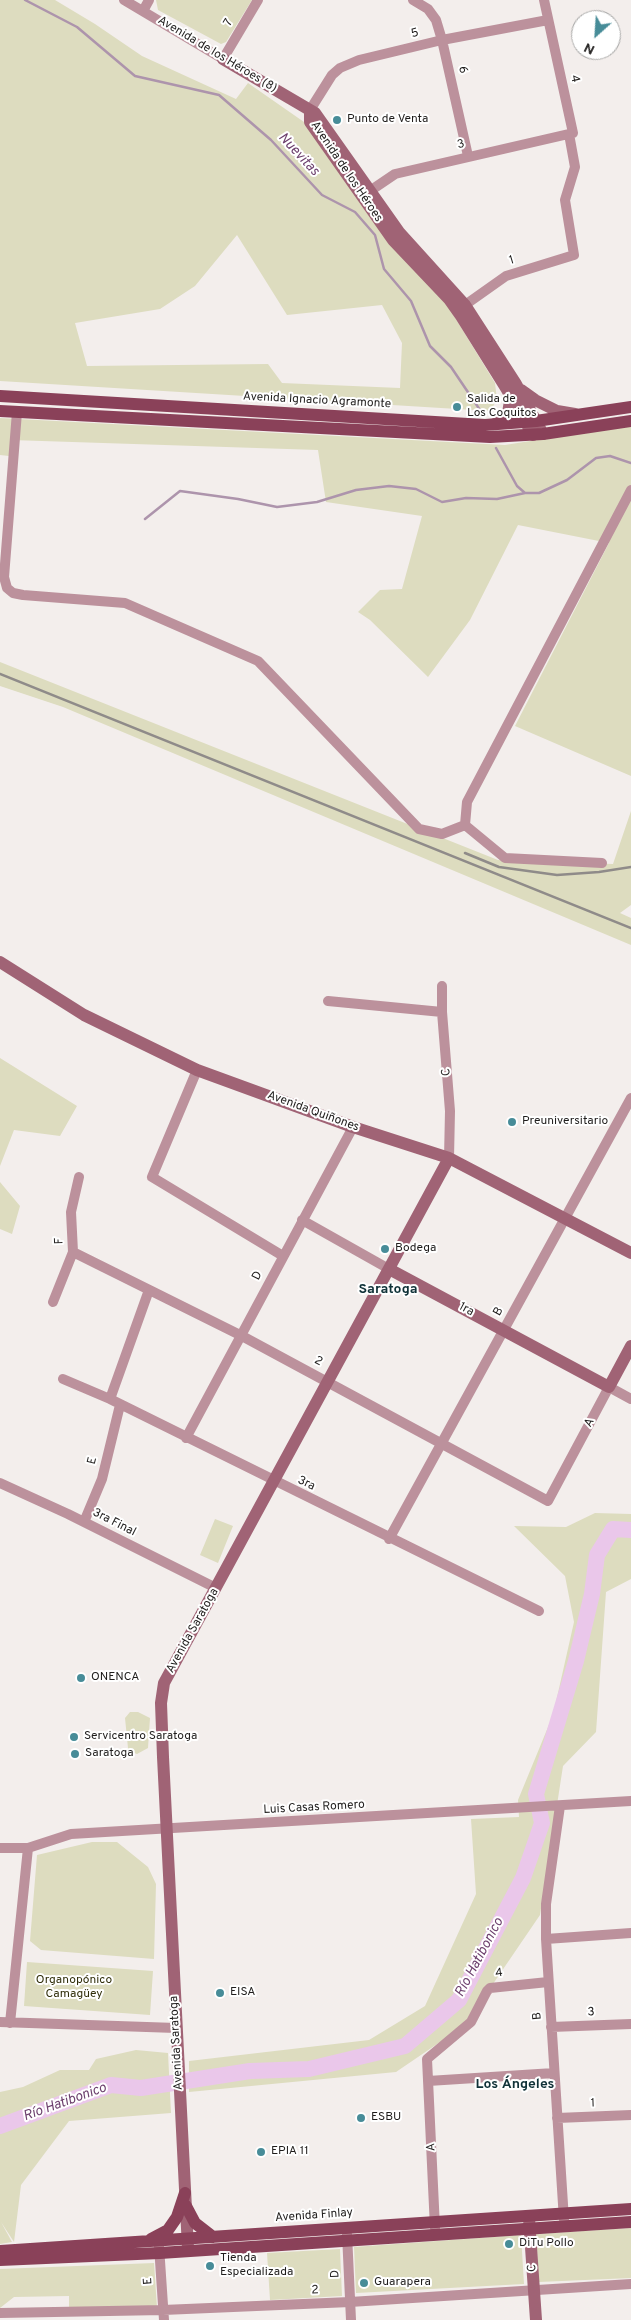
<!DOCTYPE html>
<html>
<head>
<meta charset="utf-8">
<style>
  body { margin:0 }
  #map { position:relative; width:631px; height:2320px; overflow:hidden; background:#f3eeec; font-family:Overpass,sans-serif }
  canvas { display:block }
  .north { position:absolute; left:571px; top:10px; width:50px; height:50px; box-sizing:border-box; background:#fff; border:1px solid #a5a5a4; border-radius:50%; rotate:206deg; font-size:14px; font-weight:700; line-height:20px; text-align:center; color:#1f1d1c }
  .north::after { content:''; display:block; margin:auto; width:18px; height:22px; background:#478c98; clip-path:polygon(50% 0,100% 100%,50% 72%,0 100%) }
</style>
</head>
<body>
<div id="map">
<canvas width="631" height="2320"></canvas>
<div class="north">N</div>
</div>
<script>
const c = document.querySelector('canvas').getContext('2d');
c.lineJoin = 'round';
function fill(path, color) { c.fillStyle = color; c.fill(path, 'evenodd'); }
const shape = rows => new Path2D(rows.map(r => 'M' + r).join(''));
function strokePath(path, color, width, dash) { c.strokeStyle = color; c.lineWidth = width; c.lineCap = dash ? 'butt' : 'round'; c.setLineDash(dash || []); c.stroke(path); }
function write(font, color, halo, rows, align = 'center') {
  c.font = font + ' Overpass,sans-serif'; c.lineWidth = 4; c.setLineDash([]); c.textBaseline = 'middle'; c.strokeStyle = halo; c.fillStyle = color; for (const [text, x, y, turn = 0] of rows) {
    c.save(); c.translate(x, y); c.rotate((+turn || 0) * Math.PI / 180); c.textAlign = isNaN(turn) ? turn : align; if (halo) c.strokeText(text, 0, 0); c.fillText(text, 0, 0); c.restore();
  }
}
fill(shape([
  [0,0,55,0,95,24,142,56,236,99,248,83,304,122,448,306,495,383,497,400,490,411,0,381],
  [237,235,287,315,382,305,402,343,400,388,282,383,268,364,87,366,75,323,160,309,195,286],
  [156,0,252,0,226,42,221,44,158,10],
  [0,418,505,445,631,425,631,776,515,726,609,543,518,525,470,620,428,677,370,620,358,612,380,590,402,589,422,516,326,502,318,450,11,440,9,456,0,455],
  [0,662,498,860,613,864,631,811,631,905,620,913,631,918,631,945,63,707,0,686],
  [0,1058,77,1106,60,1136,14,1130,0,1166],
  [0,1182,20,1206,12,1234,0,1229],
  [595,1513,631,1514,631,1579,606,1592,596,1732,563,1766,540,1915,465,2025,396,2072,189,2092,189,2061,369,2040,425,2006,476,1894,471,1819,519,1817,518,1800,553,1715,574,1622,565,1576,514,1526,566,1527],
  [215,1519,233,1526,218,1563,200,1555],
  [130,1712,138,1712,150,1718,148,1748,137,1754,129,1751,128,1748,125,1718],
  [92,1842,117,1842,148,1867,156,1884,154,1959,41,1950,30,1941,37,1855],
  [27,1962,153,1971,150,2015,24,2006],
  [136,2050,168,2053,171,2113,69,2121,21,2185,14,2242,1,2222,12,2242,0,2244,0,2092,23,2087,60,2070,89,2070,96,2059],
  [631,2228,631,2278,539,2282,536,2234],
  [521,2235,524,2284,356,2293,354,2247],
  [340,2249,342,2296,270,2300,267,2253],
  [154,2263,157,2308,69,2310,69,2296,14,2297,0,2308,0,2269]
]), '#dddcbf');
strokePath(shape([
  [25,0,77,27,135,76,219,95,271,140,322,195,355,212,375,235,384,269,411,301,430,346,451,367,480,410],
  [496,448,517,486,525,493,539,493,567,480,596,458,610,456,631,463],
  [145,519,180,491,238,499,277,507,317,502,356,490,389,486,416,489,442,502,466,498,497,499,525,493]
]), '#ad94ac', 2.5);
strokePath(shape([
  [0,2126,111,2085,141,2088,250,2071,309,2069,405,2046,459,2000,523,1878,542,1823,536,1794,576,1661,592,1594,597,1555,613,1529,631,1530]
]), '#eac7ea', 16);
strokePath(shape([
  [124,0,223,59,258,0],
  [413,0,428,9,436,20,442,40,468,156],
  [143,11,149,0],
  [310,110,332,75,340,68,359,60,442,40,548,20],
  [364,195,395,174,573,133,544,0],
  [465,305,506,276,574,255,565,200,575,167,569,134],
  [17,412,4,577,7,588,13,593,23,595,125,603,258,661,419,829,442,834,465,825,467,802,631,490],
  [465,825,505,858,602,863],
  [442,986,442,1012,450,1111,449,1158],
  [328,1001,442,1012],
  [197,1070,152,1177,283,1256],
  [302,1220,389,1269],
  [73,1252,242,1336,548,1501,609,1387,631,1399],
  [53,1302,73,1252,71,1212,79,1177],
  [63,1379,110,1399,539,1611],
  [110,1399,149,1290],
  [186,1438,353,1127],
  [0,1483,68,1514,216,1588],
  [84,1522,102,1479,120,1405],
  [389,1539,631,1098],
  [560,1806,546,1904,546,1939,564,2220],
  [0,1848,28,1848,71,1834,631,1801],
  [546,1939,631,1933],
  [0,2022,176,2028],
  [10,2023,28,1848],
  [551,2027,631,2024],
  [428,2081,554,2073],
  [557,2118,631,2115],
  [435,2228,427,2059,471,2022,487,1991,490,1988,548,1982],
  [347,2234,351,2320],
  [159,2246,164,2320],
  [0,2313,163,2310,350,2302,631,2284]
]), '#bc919c', 10);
strokePath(shape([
  [223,59,315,113,399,232,465,305,516,384,543,434],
  [310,110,310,122,393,240,449,299,461,316,506,388,533,435],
  [521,390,535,400,557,411,575,414],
  [495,424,504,419,508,413,511,395],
  [0,962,84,1015,197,1070,353,1127,449,1158,631,1253],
  [389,1269,609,1387,631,1346],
  [529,2218,536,2320],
  [188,2248,163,1757,161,1703,164,1683,449,1158]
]), '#a06375', 12);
strokePath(shape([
  [0,396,485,425,536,421,631,407],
  [0,411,490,437,543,434,631,421],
  [186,2206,195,2223,213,2237],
  [151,2239,168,2230,177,2217,185,2193],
  [0,2251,631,2209],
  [0,2260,160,2253,631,2222]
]), '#8a4159', 12);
strokePath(shape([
  [0,674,631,928],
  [465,853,499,867,557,875,599,872,631,867]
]), '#8f8b89', 2.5);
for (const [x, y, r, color] of [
  [337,120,5,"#478c98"],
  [457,407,5,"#478c98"],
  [512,1122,5,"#478c98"],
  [385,1249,5,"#478c98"],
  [81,1678,5,"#478c98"],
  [74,1737,5,"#478c98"],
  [75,1754,5,"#478c98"],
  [220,1993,5,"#478c98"],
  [361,2118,5,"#478c98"],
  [261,2152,5,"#478c98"],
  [509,2244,5,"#478c98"],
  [210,2266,5,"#478c98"],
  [364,2283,5,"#478c98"]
]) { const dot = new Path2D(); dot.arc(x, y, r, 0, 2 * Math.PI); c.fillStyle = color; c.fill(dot); strokePath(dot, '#fff', 2); }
write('12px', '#1f1d1c', '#fff', [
  ["7",229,23,-59],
  ["5",415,34,-14],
  ["Avenida de los Héroes (8)",217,55,31],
  ["6",462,70,77],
  ["4",574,79,78],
  ["3",461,145,-13],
  ["Avenida de los Héroes",346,172,56],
  ["1",512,261,-17],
  ["Avenida Ignacio Agramonte",317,401,3],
  ["C",447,1072,-95],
  ["Avenida Quiñones",313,1112,20],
  ["F",60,1241,-92],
  ["D",258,1276,-63],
  ["1ra",466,1310,28],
  ["B",499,1312,-61],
  ["2",318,1362,28],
  ["A",590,1423,-62],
  ["E",93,1461,-76],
  ["3ra",306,1484,26],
  ["3ra Final",114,1523,27],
  ["Avenida Saratoga",193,1631,-61],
  ["Luis Casas Romero",314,1808,-3],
  ["4",499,1974,-8],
  ["3",591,2013,-2],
  ["B",538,2016,-94],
  ["Avenida Saratoga",177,2043,-93],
  ["1",593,2104,-2],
  ["A",432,2147,-93],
  ["Avenida Finlay",314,2216,-4],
  ["C",533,2268,-93],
  ["D",336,2274,-92],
  ["E",149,2281,-94],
  ["2",315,2291,-3]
]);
write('12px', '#1f1d1c', '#fff', [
  ["Punto de Venta",347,120],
  ["Salida de",467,400],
  ["Los Coquitos",467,414],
  ["Preuniversitario",522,1122],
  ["Bodega",395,1249],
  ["ONENCA",91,1678],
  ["Servicentro Saratoga",84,1737],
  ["Saratoga",85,1754],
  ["EISA",230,1993],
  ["ESBU",371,2118],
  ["EPIA 11",271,2152],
  ["DiTu Pollo",519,2244],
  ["Tienda",220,2259],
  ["Especializada",220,2273],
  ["Guarapera",374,2283]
], 'left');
write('12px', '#312f0a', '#fff', [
  ["Organopónico",74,1981],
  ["Camagüey",74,1995]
]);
write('italic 14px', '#6d406e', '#fff', [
  ["Nuevitas",298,155,47],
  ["Río Hatibonico",480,1958,-62],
  ["Río Hatibonico",65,2103,-20]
]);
write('bold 14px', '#103238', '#fff', [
  ["Saratoga",388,1290],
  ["Los Ángeles",515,2085]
]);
</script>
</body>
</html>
